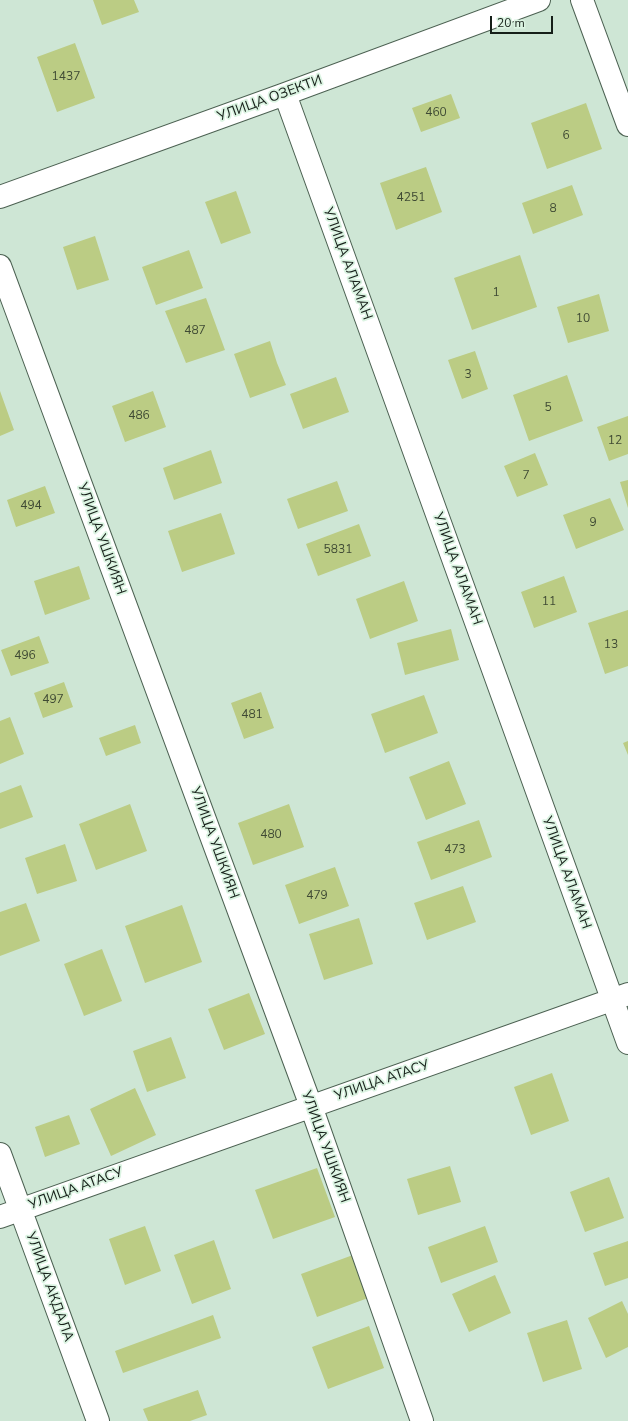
<!DOCTYPE html>
<html>
<head>
<meta charset="utf-8">
<style>
  body { margin:0 }
  #map { position:relative; width:628px; height:1421px; overflow:hidden; background:#cee6d5; font-family:"Nunito Sans",sans-serif }
  canvas { display:block }
  .scale { position:absolute; left:490px; top:16px; width:63px; height:18px; box-sizing:border-box; border:2px solid #161f19; border-top:0; padding-left:5px; font-size:12px; line-height:14px; white-space:nowrap; color:#161f19; -webkit-text-stroke:3px #dbf4e2; paint-order:stroke }
</style>
</head>
<body>
<div id="map">
<canvas width="628" height="1421"></canvas>
<div class="scale">20 m</div>
</div>
<script>
const c = document.querySelector('canvas').getContext('2d');
c.lineJoin = 'round';
function fill(path, color) { c.fillStyle = color; c.fill(path, 'evenodd'); }
const shape = rows => new Path2D(rows.map(r => 'M' + r).join(''));
function strokePath(path, color, width, dash) { c.strokeStyle = color; c.lineWidth = width; c.lineCap = dash ? 'butt' : 'round'; c.setLineDash(dash || []); c.stroke(path); }
function write(font, color, halo, rows, align = 'center') {
  c.font = font + ' "Nunito Sans",sans-serif'; c.lineWidth = 3.5; c.setLineDash([]); c.textBaseline = 'middle'; c.strokeStyle = halo; c.fillStyle = color; for (const [text, x, y, turn = 0] of rows) {
    c.save(); c.translate(x, y); c.rotate((+turn || 0) * Math.PI / 180); c.textAlign = isNaN(turn) ? turn : align; if (halo) c.strokeText(text, 0, 0); c.fillText(text, 0, 0); c.restore();
  }
}
fill(shape([
  [93,0,134,0,139,12,102,25],
  [75,43,95,98,57,112,37,57],
  [451,94,460,118,421,132,412,108],
  [586,103,602,149,547,169,531,123],
  [426,167,442,212,396,230,380,183],
  [572,185,583,215,533,234,522,203],
  [236,191,251,233,221,244,205,202],
  [95,236,109,280,77,290,63,247],
  [189,250,203,288,156,305,142,267],
  [520,255,537,307,472,330,454,278],
  [599,294,609,331,568,343,557,307],
  [206,298,225,350,186,363,165,311],
  [270,341,277,363,286,385,250,398,234,354],
  [475,351,488,389,462,399,448,360],
  [567,375,583,421,529,441,513,395],
  [336,377,349,412,303,429,290,394],
  [0,391,14,430,0,436],
  [153,391,166,427,125,442,112,406],
  [628,416,628,454,609,461,597,427],
  [211,450,222,483,174,500,163,468],
  [535,453,548,485,517,497,504,466],
  [628,480,628,508,620,482],
  [337,481,348,511,298,529,287,499],
  [45,486,55,513,16,527,7,500],
  [610,498,624,530,576,549,563,515],
  [221,513,235,554,182,572,168,531],
  [359,524,371,556,318,576,306,544],
  [79,566,90,599,45,615,34,581],
  [564,576,577,612,534,628,521,592],
  [404,581,418,621,370,639,356,599],
  [628,610,628,666,605,674,588,623],
  [451,629,459,660,405,675,397,643],
  [39,636,49,663,11,676,1,650],
  [64,682,73,707,43,718,34,693],
  [261,692,274,728,244,739,231,703],
  [424,695,438,733,385,753,371,714],
  [10,717,24,754,0,764,0,721],
  [135,725,141,743,106,756,99,738],
  [628,741,628,755,623,743],
  [449,761,466,804,426,820,409,777],
  [21,785,33,817,0,829,0,793],
  [130,804,147,851,96,870,79,824],
  [289,804,304,847,253,865,238,823],
  [479,820,492,857,431,880,417,842],
  [65,844,77,881,37,894,25,858],
  [335,867,349,906,299,924,285,885],
  [463,886,476,922,427,940,414,903],
  [26,903,40,941,0,956,0,912],
  [182,905,202,962,145,983,125,926],
  [359,918,373,964,324,980,309,934],
  [102,949,122,1001,84,1016,64,964],
  [249,993,265,1034,224,1050,208,1009],
  [171,1037,186,1078,147,1092,133,1051],
  [552,1073,569,1121,531,1135,514,1087],
  [135,1088,156,1135,111,1156,90,1109],
  [69,1115,80,1144,45,1157,35,1127],
  [450,1166,461,1202,418,1215,407,1179],
  [317,1168,335,1217,273,1239,255,1190],
  [609,1177,624,1218,585,1232,570,1192],
  [145,1226,161,1271,125,1285,109,1239],
  [485,1226,498,1262,441,1283,428,1247],
  [214,1240,231,1289,192,1304,174,1255],
  [628,1241,628,1278,605,1286,593,1253],
  [353,1255,368,1298,317,1317,301,1274],
  [495,1275,511,1313,469,1332,452,1294],
  [622,1301,628,1314,628,1347,606,1358,588,1318],
  [213,1315,221,1338,123,1373,115,1351],
  [567,1320,582,1369,543,1382,527,1333],
  [369,1326,384,1368,328,1389,312,1347],
  [198,1390,207,1415,190,1421,148,1421,143,1409]
]), '#bbcc84');
const street = shape([
  [582,0,628,125],
  [285,94,628,1043],
  [0,197,285,94,539,0],
  [0,266,311,1106,422,1421],
  [0,1154,98,1421],
  [0,1217,628,994]
]);
strokePath(street, '#4c6152', 24);
strokePath(street, '#fff', 22);
write('12px', '#3f4a34', null, [
  ["1437",66,77],
  ["460",436,113],
  ["6",566,136],
  ["4251",411,198],
  ["8",553,209],
  ["1",496,293],
  ["10",583,319],
  ["487",195,331],
  ["3",468,375],
  ["5",548,408],
  ["486",139,416],
  ["12",615,441],
  ["7",526,476],
  ["494",31,506],
  ["9",593,523],
  ["5831",338,550],
  ["11",549,602],
  ["13",611,645],
  ["496",25,656],
  ["497",53,700],
  ["481",252,715],
  ["480",271,835],
  ["473",455,850],
  ["479",317,896]
]);
write('14px', '#161f19', '#dbf4e2', [
  ["УЛИЦА ОЗЕКТИ",270,99,-20],
  ["УЛИЦА АЛАМАН",347,264,70],
  ["УЛИЦА УШКИЯН",101,539,70],
  ["УЛИЦА АЛАМАН",457,569,70],
  ["УЛИЦА УШКИЯН",214,843,70],
  ["УЛИЦА АЛАМАН",566,873,70],
  ["УЛИЦА АТАСУ",382,1081,-19],
  ["УЛИЦА УШКИЯН",325,1147,70],
  ["УЛИЦА АТАСУ",76,1189,-20],
  ["УЛИЦА АКДАЛА",49,1287,70]
]);
</script>
</body>
</html>
